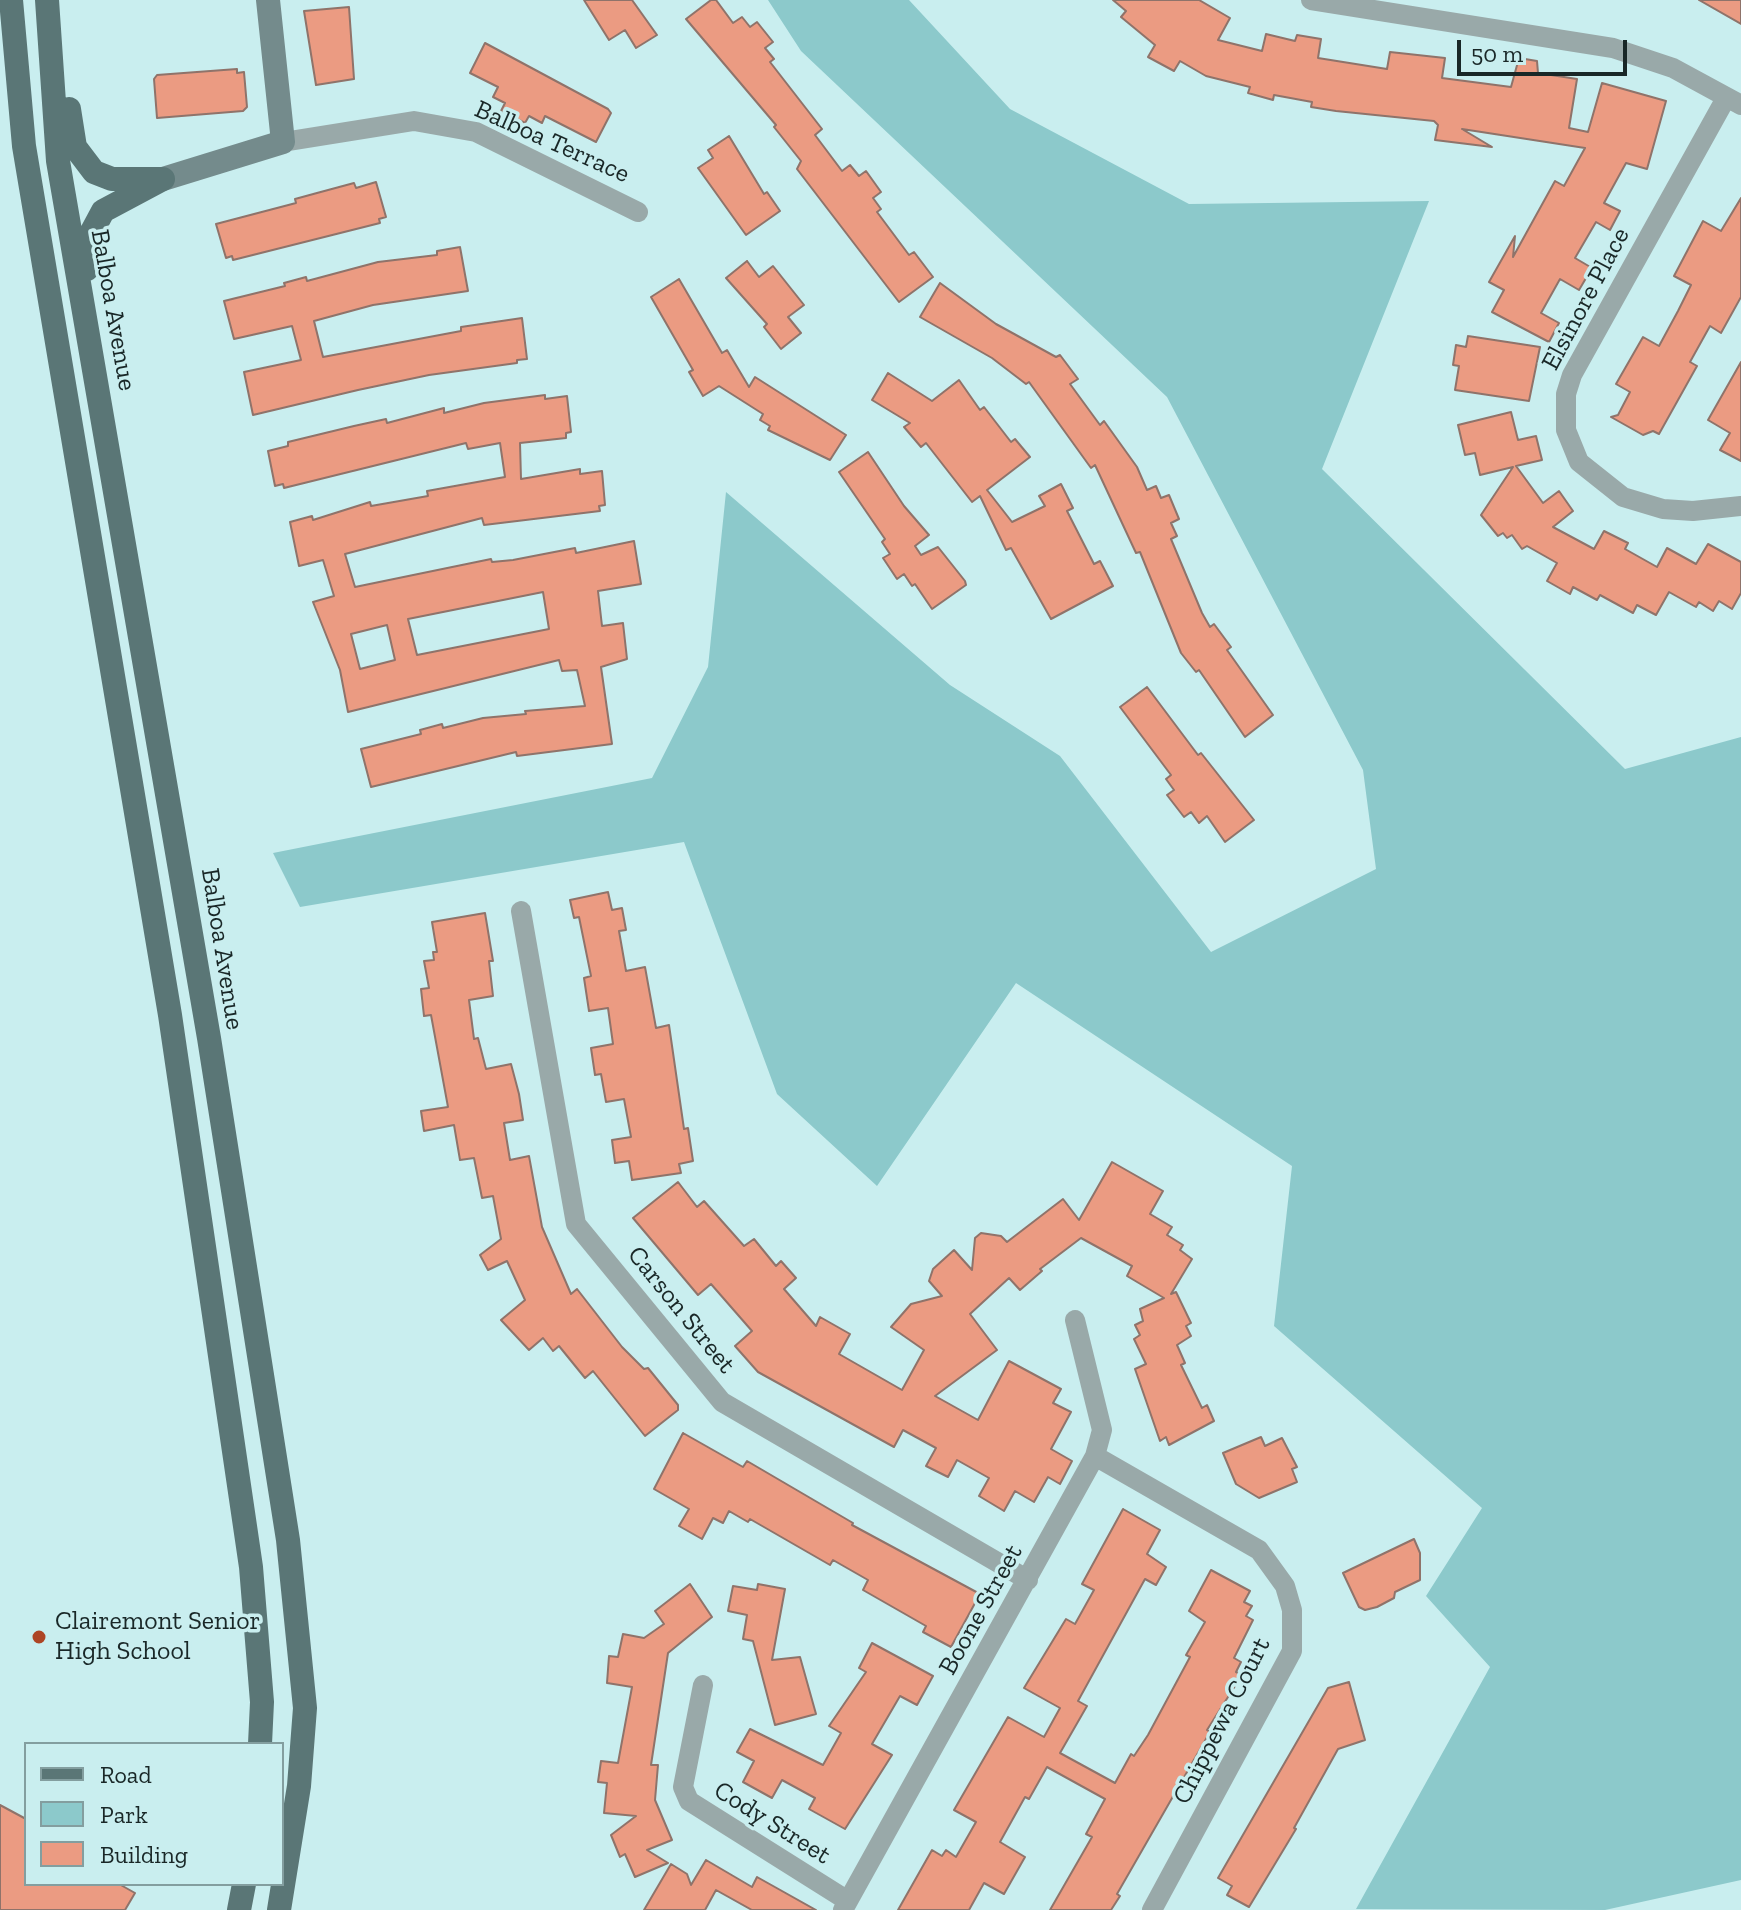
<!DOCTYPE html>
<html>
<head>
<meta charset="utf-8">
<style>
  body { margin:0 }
  #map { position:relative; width:1741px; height:1910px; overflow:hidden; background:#c9eeef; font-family:"Zilla Slab",serif }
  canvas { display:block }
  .legend { position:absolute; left:24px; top:1742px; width:260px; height:144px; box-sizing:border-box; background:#c9eeef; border:2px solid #839e9f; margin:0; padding:10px 14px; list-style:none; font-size:24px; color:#192727 }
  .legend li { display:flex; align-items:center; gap:16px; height:40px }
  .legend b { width:40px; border:2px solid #839e9f }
  .scale { position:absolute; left:1457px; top:40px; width:170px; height:36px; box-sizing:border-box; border:4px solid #192727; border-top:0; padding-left:10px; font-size:24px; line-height:28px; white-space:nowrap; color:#192727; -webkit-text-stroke:6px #c9eeef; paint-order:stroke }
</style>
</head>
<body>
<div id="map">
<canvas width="1741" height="1910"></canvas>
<ul class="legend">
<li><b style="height:10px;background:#5a7676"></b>Road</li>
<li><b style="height:22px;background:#8cc9cb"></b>Park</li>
<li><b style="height:22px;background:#eb9b82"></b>Building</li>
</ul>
<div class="scale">50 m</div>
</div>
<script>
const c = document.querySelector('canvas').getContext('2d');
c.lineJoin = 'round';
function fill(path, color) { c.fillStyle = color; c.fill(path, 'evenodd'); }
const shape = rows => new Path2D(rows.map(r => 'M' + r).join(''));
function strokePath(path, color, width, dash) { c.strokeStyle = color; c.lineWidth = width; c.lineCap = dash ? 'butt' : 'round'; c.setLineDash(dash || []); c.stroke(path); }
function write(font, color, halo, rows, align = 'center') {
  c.font = font + ' "Zilla Slab",serif'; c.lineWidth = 7; c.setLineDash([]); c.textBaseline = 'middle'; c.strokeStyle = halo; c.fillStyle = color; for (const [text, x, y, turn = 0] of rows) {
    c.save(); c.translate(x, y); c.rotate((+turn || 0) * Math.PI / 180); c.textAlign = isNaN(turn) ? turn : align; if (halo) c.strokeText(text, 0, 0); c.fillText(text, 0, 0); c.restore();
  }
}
fill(shape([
  [768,0,909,0,1010,109,1189,204,1429,201,1322,469,1625,769,1741,737,1741,1880,1605,1910,1356,1909,1490,1667,1426,1596,1482,1508,1274,1326,1292,1166,1016,983,877,1186,777,1094,684,842,300,907,273,853,652,778,708,667,726,492,950,685,1060,756,1211,952,1376,869,1363,770,1167,397,801,51]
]), '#8cc9cb');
const building = shape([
  [584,0,632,0,657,35,636,48,625,30,609,40,584,0],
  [711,0,716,0,733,23,742,17,750,27,757,22,773,42,765,48,774,59,770,62,822,129,815,135,842,171,850,165,859,176,866,171,881,192,873,198,881,209,877,212,909,255,914,252,933,277,899,302,797,169,801,161,774,127,776,125,686,19,711,0],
  [1113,0,1199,0,1230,18,1218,40,1262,51,1266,34,1295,41,1297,35,1321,39,1318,58,1387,69,1390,52,1445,58,1442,78,1511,87,1519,58,1537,61,1538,73,1577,79,1569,128,1588,132,1602,83,1666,101,1647,169,1626,163,1604,203,1620,211,1610,230,1596,222,1575,258,1592,268,1579,290,1560,279,1541,313,1559,323,1549,342,1492,312,1504,290,1489,282,1515,236,1513,257,1555,181,1564,186,1585,148,1462,129,1492,147,1435,140,1438,125,1434,121,1336,111,1311,107,1312,102,1274,95,1273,100,1248,93,1250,87,1206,76,1180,61,1174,71,1148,57,1155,45,1121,17,1126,11,1113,0],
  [1699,0,1741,0,1741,24,1699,0],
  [349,7,354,79,316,85,304,11,349,7],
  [485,43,608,109,611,113,596,142,545,116,542,123,529,116,525,123,501,111,505,103,493,97,498,87,470,73,485,43],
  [237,69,237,73,244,72,247,107,243,111,157,118,154,79,157,75,237,69],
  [729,136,764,194,767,192,780,211,746,235,698,168,713,158,708,150,729,136],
  [376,182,386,217,379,219,380,223,233,260,232,256,226,258,216,224,296,203,295,199,317,193,354,183,356,188,376,182],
  [1741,198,1741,297,1721,333,1710,326,1690,362,1697,366,1659,434,1653,431,1643,435,1611,417,1618,415,1630,392,1616,384,1643,337,1659,346,1678,311,1691,285,1674,276,1703,221,1721,231,1741,198],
  [460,247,468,291,373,305,314,321,323,357,461,331,461,327,522,318,527,359,517,360,517,363,429,375,358,390,253,415,244,372,301,360,292,326,234,339,224,301,285,286,284,283,306,277,307,281,378,262,437,255,437,251,460,247],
  [747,261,759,277,773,266,804,305,788,317,801,333,781,349,764,327,767,324,726,278,747,261],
  [679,279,722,353,727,350,749,387,755,377,846,435,830,460,768,430,770,426,760,420,763,414,719,386,703,396,689,372,693,370,651,297,679,279],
  [940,283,996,324,1056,357,1060,355,1078,379,1070,384,1100,425,1104,421,1137,467,1147,490,1156,486,1161,498,1169,495,1179,519,1171,523,1177,536,1171,539,1202,613,1210,627,1214,624,1231,647,1227,650,1273,715,1245,737,1199,670,1196,672,1181,653,1140,552,1136,553,1095,465,1091,468,1029,382,1026,384,992,358,920,317,940,283],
  [1468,336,1540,347,1529,401,1455,390,1459,366,1453,365,1456,345,1466,347,1468,336],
  [1741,362,1741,461,1720,450,1730,433,1708,420,1741,362],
  [888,373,932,401,959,380,980,410,984,407,1011,442,1015,439,1030,457,987,490,1012,522,1045,506,1039,496,1061,484,1073,508,1067,511,1094,564,1100,561,1113,586,1051,619,1011,548,1006,550,980,496,972,502,926,443,921,447,904,427,910,423,872,400,888,373],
  [545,395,545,399,567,396,571,432,566,433,566,438,520,443,521,479,580,469,580,474,602,471,605,505,599,506,600,511,484,525,482,518,345,554,355,587,491,559,492,562,513,560,575,548,576,553,634,541,641,584,598,591,602,626,623,623,627,659,601,667,612,744,517,756,516,752,371,787,361,749,421,734,420,730,442,724,443,728,483,718,526,714,525,711,585,706,577,670,562,671,559,660,348,712,340,670,313,602,334,596,323,560,299,566,290,522,312,516,313,520,370,502,371,506,428,496,427,491,505,477,500,443,468,449,466,443,284,488,283,484,275,486,268,451,288,446,288,442,354,426,386,419,387,423,444,408,444,413,484,403,545,395],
  [543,592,549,629,417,655,408,619,543,592],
  [387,625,395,660,360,669,351,634,387,625],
  [1511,412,1518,440,1536,436,1542,460,1516,466,1543,503,1559,491,1573,511,1553,527,1594,549,1604,531,1628,543,1625,549,1657,567,1667,548,1696,564,1708,544,1741,562,1741,593,1732,609,1719,601,1713,611,1699,602,1696,607,1669,592,1656,615,1637,605,1633,613,1600,595,1597,600,1573,587,1570,594,1547,581,1557,563,1527,546,1522,549,1512,535,1507,538,1503,533,1498,536,1481,515,1513,467,1480,475,1475,453,1465,455,1458,425,1511,412],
  [868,452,904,506,929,535,915,546,921,555,938,547,965,581,966,585,932,609,915,584,912,586,904,574,897,579,883,558,890,554,882,542,885,539,839,472,868,452],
  [1147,687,1198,755,1201,753,1254,820,1225,842,1207,816,1199,823,1191,812,1184,817,1167,795,1174,790,1166,779,1171,775,1120,707,1147,687],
  [608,892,612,910,622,908,626,930,619,931,626,971,645,967,656,1028,669,1025,684,1129,688,1128,693,1161,679,1164,681,1173,632,1180,629,1161,615,1163,612,1140,631,1137,624,1099,606,1102,601,1074,595,1075,591,1048,613,1044,608,1008,589,1011,584,978,591,976,579,917,574,918,570,900,608,892],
  [485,913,493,961,489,961,493,996,469,1000,474,1039,478,1038,486,1069,511,1064,519,1094,523,1120,504,1123,510,1160,529,1156,542,1227,571,1294,577,1289,622,1347,644,1369,648,1368,678,1405,678,1410,645,1436,593,1371,585,1378,559,1346,553,1351,543,1338,529,1350,501,1320,525,1300,507,1261,488,1270,480,1255,501,1239,493,1196,482,1198,474,1158,460,1160,454,1125,424,1131,421,1111,448,1107,431,1015,424,1016,421,989,429,988,424,961,434,960,433,952,437,952,432,922,485,913],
  [1112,1162,1163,1191,1150,1214,1172,1227,1167,1235,1183,1245,1180,1250,1192,1259,1171,1294,1176,1292,1191,1323,1186,1326,1191,1336,1177,1345,1185,1363,1181,1365,1202,1408,1207,1405,1214,1421,1169,1445,1166,1437,1160,1441,1135,1369,1146,1364,1134,1339,1140,1335,1135,1325,1143,1321,1140,1309,1164,1298,1127,1276,1132,1266,1081,1238,1040,1269,1042,1271,1020,1290,1009,1278,970,1314,997,1350,935,1396,978,1420,1009,1361,1061,1389,1053,1403,1071,1412,1051,1449,1072,1461,1060,1484,1048,1477,1034,1502,1015,1491,1004,1511,979,1496,989,1478,957,1460,948,1477,926,1466,936,1448,903,1430,894,1447,758,1372,735,1346,752,1331,711,1284,698,1295,633,1218,678,1182,697,1207,704,1201,744,1246,754,1239,776,1266,781,1261,796,1278,784,1289,816,1326,820,1317,850,1334,839,1354,902,1390,924,1350,891,1327,911,1304,942,1296,929,1281,933,1269,954,1250,972,1270,975,1238,981,1233,1001,1236,1007,1242,1063,1199,1079,1220,1112,1162],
  [683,1433,743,1467,747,1461,853,1523,852,1525,980,1594,951,1647,923,1632,926,1626,863,1590,868,1580,833,1560,830,1565,750,1519,748,1522,729,1511,723,1523,713,1518,702,1539,679,1526,689,1509,654,1489,683,1433],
  [1261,1437,1265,1446,1282,1438,1297,1467,1292,1469,1297,1482,1259,1498,1236,1484,1223,1453,1261,1437],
  [1123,1509,1160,1530,1147,1554,1166,1567,1156,1585,1145,1579,1078,1701,1087,1706,1060,1753,1115,1783,1131,1754,1134,1756,1148,1735,1190,1657,1186,1655,1205,1622,1189,1611,1211,1570,1250,1591,1244,1602,1252,1606,1246,1616,1253,1620,1234,1658,1241,1662,1236,1672,1242,1675,1207,1730,1210,1732,1117,1894,1120,1896,1111,1910,1050,1910,1092,1837,1086,1834,1105,1799,1047,1767,1029,1799,1025,1797,1000,1842,1025,1857,1004,1894,984,1883,969,1910,898,1910,932,1850,942,1856,946,1850,956,1857,976,1822,954,1810,1008,1717,1044,1737,1060,1708,1024,1688,1066,1619,1075,1624,1094,1590,1082,1584,1123,1509],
  [1414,1539,1420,1553,1420,1580,1395,1592,1394,1598,1377,1607,1365,1610,1359,1607,1343,1573,1414,1539],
  [690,1584,712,1617,668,1653,651,1765,658,1765,655,1800,672,1840,647,1850,668,1863,635,1877,625,1854,620,1857,611,1835,636,1816,604,1813,607,1783,598,1782,601,1761,618,1763,632,1687,607,1683,609,1656,618,1657,623,1634,644,1638,664,1624,655,1611,690,1584],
  [758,1584,785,1589,772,1660,800,1657,816,1714,775,1725,753,1641,743,1639,747,1615,728,1611,733,1586,757,1590,758,1584],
  [872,1643,933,1676,917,1705,900,1696,872,1744,892,1755,845,1829,809,1809,815,1798,782,1780,772,1798,743,1782,754,1761,737,1752,750,1729,823,1765,841,1733,829,1726,866,1672,859,1668,872,1643],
  [1349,1682,1365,1740,1338,1749,1294,1828,1296,1829,1249,1907,1227,1895,1232,1886,1218,1878,1328,1688,1349,1682],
  [0,1805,26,1819,26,1884,119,1884,135,1893,125,1910,0,1910,0,1805],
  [706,1860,752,1887,757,1877,816,1910,752,1910,716,1890,705,1910,644,1910,671,1864,687,1874,691,1885,706,1860]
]);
fill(building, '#eb9b82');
strokePath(building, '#8f736a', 2);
strokePath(shape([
  [1311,0,1613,48,1673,68,1741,105],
  [1726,98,1572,375,1566,394,1566,430,1579,462,1623,497,1663,509,1693,511,1741,506],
  [283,142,414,121,476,132,638,212],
  [521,911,576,1224,722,1402,1028,1580],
  [1095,1456,1259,1550,1285,1586,1292,1610,1292,1651,1152,1910],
  [703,1685,683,1787,689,1801,848,1901],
  [843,1910,1095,1456,1102,1430,1075,1320]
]), '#99a9a9', 20);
strokePath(shape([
  [163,179,283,142,268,0]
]), '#748b8c', 24);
strokePath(shape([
  [11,0,24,146,170,1015,251,1567,262,1702,260,1744],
  [47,0,58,161,209,1038,288,1540,305,1708,299,1786,279,1910],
  [69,109,75,147,94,172,112,179,161,179],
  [87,269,88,239,103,211,163,179],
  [239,1910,244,1884]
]), '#5a7676', 24);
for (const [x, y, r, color] of [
  [39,1637,8,"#ad4525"]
]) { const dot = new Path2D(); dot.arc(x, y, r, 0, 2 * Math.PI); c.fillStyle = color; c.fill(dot); strokePath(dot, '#c9eeef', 3); }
write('26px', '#192727', '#c9eeef', [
  ["Balboa Terrace",552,142,24],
  ["Elsinore Place",1586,299,-62],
  ["Balboa Avenue",113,310,80],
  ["Balboa Avenue",222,949,81],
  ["Carson Street",681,1310,51],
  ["Boone Street",981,1610,-61],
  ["Chippewa Court",1222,1721,-63],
  ["Cody Street",772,1823,32]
]);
write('26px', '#192727', '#c9eeef', [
  ["Clairemont Senior",55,1622],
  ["High School",55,1652]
], 'left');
</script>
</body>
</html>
